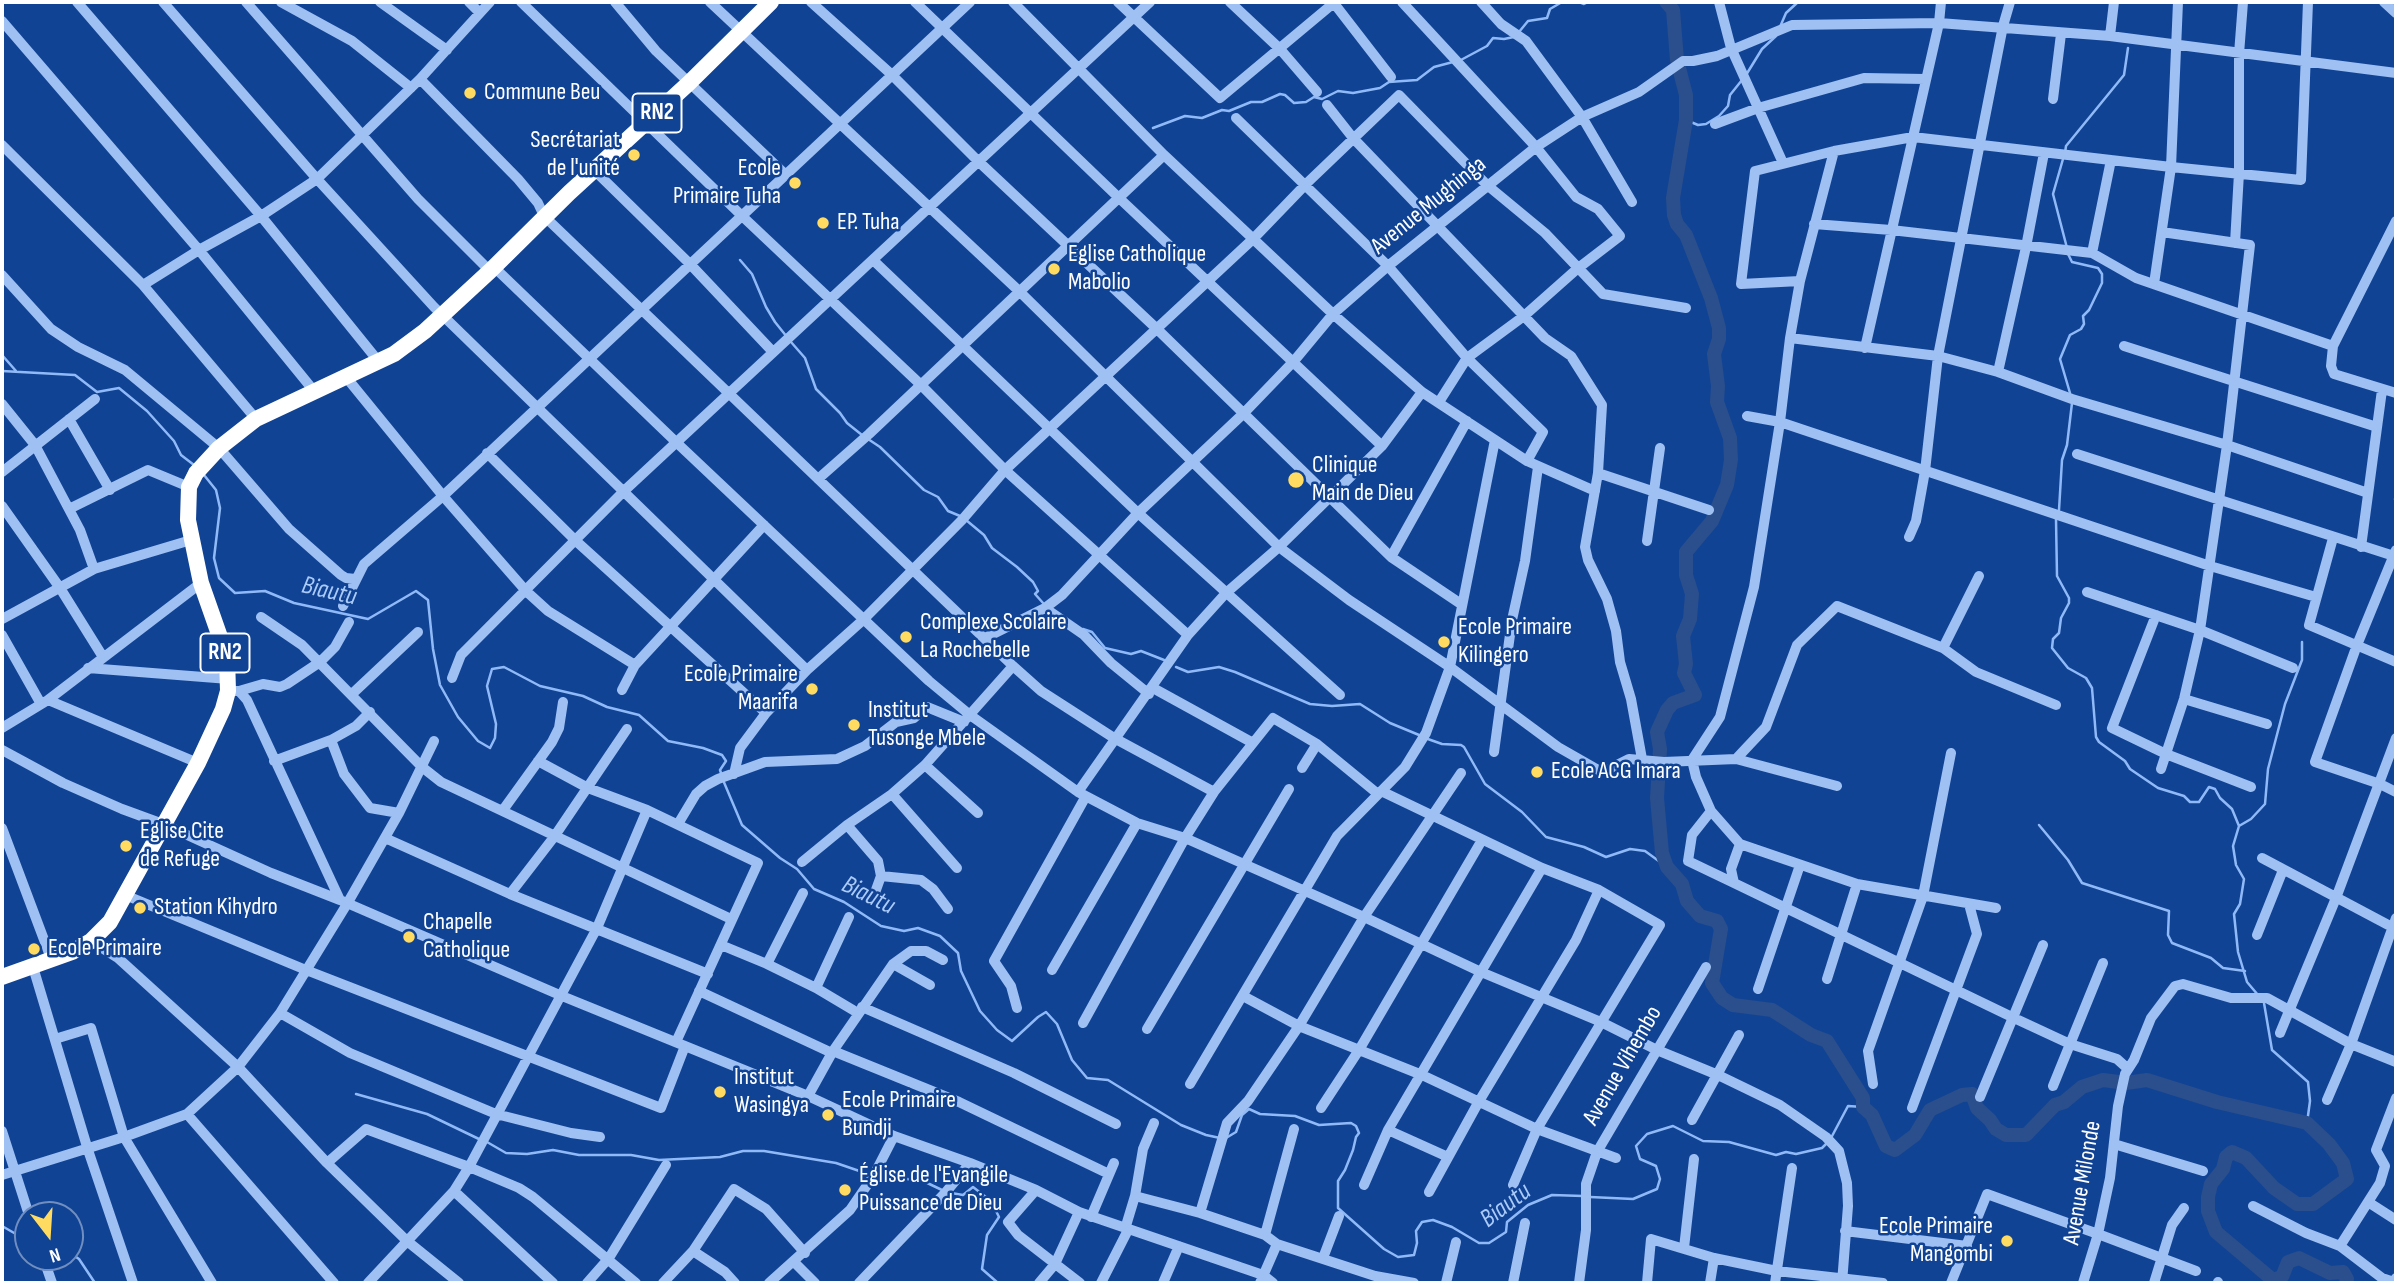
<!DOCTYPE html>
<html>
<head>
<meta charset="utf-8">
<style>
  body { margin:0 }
  #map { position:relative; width:2398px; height:1285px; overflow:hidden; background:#114395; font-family:"Sofia Sans Condensed",sans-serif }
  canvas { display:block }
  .frame { position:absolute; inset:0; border:4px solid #fff; pointer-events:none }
  .north { position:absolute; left:14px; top:1201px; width:70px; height:70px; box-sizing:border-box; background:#114395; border:2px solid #708ebf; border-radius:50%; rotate:163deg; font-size:19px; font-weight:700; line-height:28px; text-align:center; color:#fff }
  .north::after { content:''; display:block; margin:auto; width:24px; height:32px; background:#ffdb61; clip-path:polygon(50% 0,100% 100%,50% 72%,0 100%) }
</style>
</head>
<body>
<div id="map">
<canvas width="2398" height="1285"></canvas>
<div class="frame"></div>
<div class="north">N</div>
</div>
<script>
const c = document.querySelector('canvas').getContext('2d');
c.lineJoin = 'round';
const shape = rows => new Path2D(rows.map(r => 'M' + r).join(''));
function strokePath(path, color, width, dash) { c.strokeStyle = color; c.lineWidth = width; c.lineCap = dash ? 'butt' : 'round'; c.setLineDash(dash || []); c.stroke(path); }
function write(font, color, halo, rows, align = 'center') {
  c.font = font + ' "Sofia Sans Condensed",sans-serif'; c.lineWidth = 5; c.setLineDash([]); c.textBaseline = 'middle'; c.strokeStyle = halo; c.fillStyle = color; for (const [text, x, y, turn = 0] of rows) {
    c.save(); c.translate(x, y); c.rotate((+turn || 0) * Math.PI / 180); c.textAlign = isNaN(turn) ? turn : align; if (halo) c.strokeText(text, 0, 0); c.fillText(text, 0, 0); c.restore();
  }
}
strokePath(shape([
  [1579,2,1584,4,1588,2],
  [1780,27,1786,13,1798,2],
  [1519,32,1528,21,1547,18,1550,9,1562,2],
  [1459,61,1487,46,1493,38,1504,39,1514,37],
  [1746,75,1762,49,1776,36],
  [1686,120,1698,125,1706,124,1719,116,1728,106,1730,95,1742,80],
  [1153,128,1185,116,1202,118,1222,110,1229,111,1251,102,1262,102,1280,94,1285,95,1294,103,1306,102,1314,97,1322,99,1338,91,1353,93,1380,88,1389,82,1417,80,1434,67,1453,62],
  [2065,153,2066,146,2124,75,2128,48],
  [2063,159,2053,194,2067,248],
  [2068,254,2072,262,2098,268,2102,274,2102,283,2089,310,2083,316,2084,324,2081,329,2070,335,2060,359,2070,393],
  [740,260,752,274,766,307,775,322,787,337],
  [791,342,805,358,816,389,840,413,847,423,862,435],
  [2,355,16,371],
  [2,371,75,375,97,392,119,388,147,411,174,441,181,455,194,465],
  [868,439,880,447,924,490,938,497,948,511,960,516],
  [204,475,216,490,220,508,214,558,219,578,235,593,265,591,294,603,368,619,416,591,428,600,433,649,440,685,458,717,478,741,490,748,495,738,496,724,487,686,492,669,504,667,540,686,583,696,607,707,639,715,668,741,703,748,722,755,726,761,720,770,721,773],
  [2395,499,2396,504],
  [2059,510,2062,460,2067,445,2072,403],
  [2056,519,2057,576,2069,598,2069,603,2061,618,2059,633,2053,639,2052,648,2068,668,2086,678,2092,688,2096,737,2099,742,2125,761,2130,769,2158,788,2184,796,2190,802,2199,802,2209,787,2215,789,2220,798,2232,809,2239,826,2233,846,2236,865,2244,879,2240,904,2234,914,2238,952,2247,982,2258,995],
  [966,520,984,535,992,548,1017,567,1033,582,1038,591,1035,594,1043,603],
  [1083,629,1092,632,1105,648,1131,654,1141,651,1164,660],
  [1176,667,1188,672,1219,667,1235,672,1310,704,1332,706,1360,704,1390,723,1419,735],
  [1425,738,1442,744,1461,745,1464,747,1485,784,1522,812,1546,837,1584,847,1606,857,1630,849,1645,851,1667,867],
  [723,780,742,825,780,858,797,869,814,889,844,902,881,926,904,931,918,928,940,936,958,953,961,971,980,1011,997,1030,1012,1041,1038,1017,1046,1012,1057,1024,1072,1060,1087,1078,1108,1080,1181,1125,1206,1135,1220,1138],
  [2039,825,2068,860,2082,883,2169,911,2168,935,2172,943,2211,958,2223,968,2245,971],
  [2239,826,2251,819,2265,804,2268,769,2285,704,2302,660,2302,642],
  [2264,1003,2272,1050,2308,1082,2310,1101,2307,1123],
  [356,1094,427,1114,481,1140],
  [1226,1138,1236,1132,1242,1115,1249,1109,1260,1114,1295,1116,1319,1125,1351,1123,1356,1126,1359,1133,1356,1137,1353,1150,1345,1170,1338,1181,1338,1208,1384,1249,1398,1257,1414,1255,1417,1243,1416,1231,1422,1222,1433,1220,1452,1227,1479,1243,1489,1243,1506,1232,1507,1222,1528,1205,1552,1195,1583,1196],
  [1831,1138,1848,1106,1863,1107],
  [487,1142,506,1153,527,1154,553,1150,579,1155,631,1155,659,1160,720,1157,743,1151,764,1151,836,1163,871,1175],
  [877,1177,921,1180,942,1190],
  [951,1193,963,1195,973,1187,991,1201,999,1217,987,1235,982,1269,998,1283],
  [1590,1197,1633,1199,1657,1189,1660,1179,1656,1166,1640,1159,1636,1146,1647,1134,1673,1126,1703,1141,1729,1142,1776,1155,1786,1152,1796,1154,1822,1148,1827,1143],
  [2,1226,28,1241],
  [70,1253,79,1259,95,1283]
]), '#90baf7', 2.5);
strokePath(shape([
  [1666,2,1673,10,1677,60,1686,95,1686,120,1673,198,1674,215,1677,224,1686,235,1711,298,1719,328,1719,339,1714,354,1718,386,1717,402,1730,438,1731,460,1727,485,1712,521,1686,552,1686,575,1692,594,1690,619,1683,636,1686,664,1684,673,1695,695,1673,703,1667,710,1657,732,1660,749,1657,798,1662,853,1667,867,1682,884,1687,901,1700,916,1717,921,1721,929,1712,983,1722,998,1733,1005,1772,1010,1811,1035,1827,1041,1863,1098,1863,1107,1872,1115,1886,1146,1895,1150,1915,1135,1930,1110,1962,1095,1972,1094,1977,1108,1990,1120,1996,1129,2006,1135,2026,1135,2055,1105,2064,1102,2082,1087,2103,1080,2126,1083,2147,1080,2217,1102,2307,1123,2329,1144,2343,1163,2347,1179,2313,1204,2297,1204,2274,1188,2246,1158,2232,1152,2226,1157,2223,1169,2211,1184,2208,1197,2208,1211,2216,1232,2273,1280,2282,1277,2288,1262,2299,1258,2330,1273,2343,1272,2347,1279,2346,1283]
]), '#2a4f8c', 14);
strokePath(shape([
  [77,2,261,216,379,362],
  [163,2,317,179,434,307,807,670],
  [246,2,418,199,490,271],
  [281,2,352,41,411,88],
  [380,2,447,50],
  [469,2,480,13],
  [521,2,741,215,920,384,1005,470,1188,635],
  [615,2,656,51,786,175],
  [710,2,1019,291,1279,547,1349,600,1450,667,1558,747,1600,771,1607,770,1629,759,1664,762,1736,759,1766,727,1797,645,1837,606,1943,648,1976,672,2056,705],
  [811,2,891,74,978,161,1157,329,1391,557,1461,604],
  [915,2,1118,197,1382,446],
  [1013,2,1164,155,1333,314,1422,392,1527,461,1595,491],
  [1118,2,1220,98,1335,2],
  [1230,2,1280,49,1317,92],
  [1333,2,1391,77],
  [1402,2,1536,147,1576,197,1598,209,1620,236,1577,269,1524,316,1467,358,1439,402],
  [1481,2,1501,24,1526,41,1582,117,1632,202],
  [1719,2,1731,48,1783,163],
  [2384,2,2396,13],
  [2,21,199,250,314,391],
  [2110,36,2114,2],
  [420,79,518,179,538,203,544,216,1013,666,1041,691,1114,738,1214,792],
  [2053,99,2061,34],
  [1327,105,1353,138,1545,338,1571,356,1602,405,1598,473,1585,547,1588,560,1607,599,1616,631,1620,662,1631,699,1642,759],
  [1236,118,1388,266,1467,358,1543,432,1527,461],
  [1715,124,1758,108,1864,78,1925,79],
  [2,145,143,285,256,419],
  [1834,151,1800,281,1790,338,1780,422,1754,587,1720,717,1692,760,1696,777,1711,811,1740,844,1731,869,1734,883,2014,1018,2070,1044,2117,1059,2127,1068],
  [594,170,690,264,773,352],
  [2396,221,2333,346,2331,366,2334,374,2396,393],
  [1814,224,1891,230,2092,253,2136,278,2333,346],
  [2235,243,2239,173,2239,54,2243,2],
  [2092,253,2111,160],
  [873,260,1138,513,1340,695],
  [494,267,677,443,929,681,970,715,1078,792,1137,823,1185,838,1364,917,1481,972,1601,1022,1657,1050,1718,1075,1780,1105,1826,1137,1839,1151,1847,1183,1848,1206,1842,1283],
  [2,275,51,329,78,347,125,370,219,448,289,529,341,575,346,578,355,579],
  [1800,281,1741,284,1755,171,1834,151,1913,137,2171,167,2301,180,2308,2],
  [2154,284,2171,167,2178,2],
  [143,285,199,250,261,216,317,179,420,79,490,2],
  [1790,338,1938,356,1998,372,2072,399,2227,445,2368,493],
  [2124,346,2377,427],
  [1865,348,1939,23,1941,2],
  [1998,372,2026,247,2044,153],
  [346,377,443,496,526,591,548,611,635,665],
  [2,404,35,445,80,530,94,569],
  [1747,416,1780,422,2210,566,2316,597],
  [69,419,110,490],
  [487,453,576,541,766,713],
  [2077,454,2394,556],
  [2,472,95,399],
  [1598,473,1709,510],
  [818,479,869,434,1164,155],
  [2,506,60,588,103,657],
  [69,509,148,470,189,487],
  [1909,537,1916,521,1925,471,1938,356,2003,26,2010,2],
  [2333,538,2309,625,2396,662],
  [1647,541,1660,448],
  [2361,547,2382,390],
  [2396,550,2357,645,2315,762,2380,784,2396,792],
  [1391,557,1467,421],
  [2087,592,2200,630,2293,668],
  [343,606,364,564,443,496,970,2],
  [1045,608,1084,635,1111,663,1149,694],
  [2156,615,2112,728,2166,754,2251,787],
  [261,617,302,645,422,767,441,782,731,919],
  [2,619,94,569,191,540],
  [2,635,41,704],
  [985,638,1045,608,1062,595,1138,513,1243,414,1294,361,1333,314,1388,266,1536,147,1582,117,1639,92,1683,61,1693,61,1717,56,1792,25,1939,23,2110,36,2396,73],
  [1943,648,1979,576],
  [88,668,229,679],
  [452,678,461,655,624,491,1150,2],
  [1153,688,1253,743],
  [622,690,635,665,764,525],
  [228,691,239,691,247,700,340,900],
  [239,691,263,684,280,687,287,684,320,662,335,647,349,622],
  [352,694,418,632],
  [2184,699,2267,724],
  [48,700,198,763],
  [2,728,48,700,201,583],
  [331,740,344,774,370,808,399,813],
  [2,750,63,783,122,809,163,824,271,873,340,900,562,996,808,1096,894,1136,970,1163,1036,1190,1079,1212,1263,1275,1273,1283],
  [1494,752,1512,620,1525,561,1538,467],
  [1736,759,1837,786],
  [274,761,331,740,356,726,370,712],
  [538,761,588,788,647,810,758,863,676,1042],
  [925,765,978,813],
  [1302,768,1317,744],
  [2161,769,2184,699,2200,630,2227,445,2250,245,2162,232],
  [734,774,740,748,766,713,807,670,863,620,962,520,1005,470,1253,239,1306,184,1399,95,1487,185,1545,233,1603,294,1686,308],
  [1381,791,1542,868,1599,890,1660,925,1537,1129,1513,1185],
  [1078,792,1188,635,1226,593,1279,547,1382,446,1422,392],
  [892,794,957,868],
  [503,810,552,742,559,728,563,702],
  [1711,811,1692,835,1688,861,1734,883],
  [678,824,696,794,705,786,718,779,765,762,837,759,865,746,896,722,914,718,927,707,964,722],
  [847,825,878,861,881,876,872,901],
  [2,828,52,961],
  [385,838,510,894,708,974],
  [1740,844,1857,884,1996,908],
  [2262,858,2396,929],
  [802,862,847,825,892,794,925,765,1013,666],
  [881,876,921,880,933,889,948,909],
  [510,894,554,837,627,729],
  [125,895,306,970,661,1108,685,1046],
  [2257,935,2283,870],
  [91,941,118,958,238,1067,327,1163,407,1241,459,1283],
  [721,945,767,964,816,988,858,1013],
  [767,964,803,893],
  [893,964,930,985],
  [33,967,88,1150,133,1283],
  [1052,970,1137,823],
  [1827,979,1857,884],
  [816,988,849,917],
  [1758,989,1800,865],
  [699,991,832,1053],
  [1243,996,1299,1026,1422,1075,1537,1129,1616,1158],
  [862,1007,1014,1073,1116,1124],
  [1017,1008,1011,986,994,961,1086,796],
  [280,1013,350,1053,496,1114,571,1133,600,1137],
  [1083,1023,1185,838,1214,792,1273,718,1317,744,1378,794],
  [1147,1029,1289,789],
  [2280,1033,2336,898,2396,738],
  [55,1039,91,1028,124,1137,212,1283],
  [833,1051,959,1102,1109,1174],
  [1190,1084,1337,836,1405,767,1426,733,1450,667,1495,440],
  [1873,1084,1868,1051,1923,896,1951,753],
  [2053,1086,2103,963],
  [808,1096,833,1051,893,964,911,951,926,951,943,960],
  [1980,1097,2043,945],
  [2327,1100,2351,1044,2396,918],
  [1321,1108,1359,1050,1482,840],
  [1912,1108,1977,934,1969,904],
  [187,1114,334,1283],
  [1692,1120,1739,1035],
  [1388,1130,1448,1157],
  [2,1131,29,1215],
  [2114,1144,2203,1171],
  [327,1163,366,1129,469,1167,519,1188,533,1197,636,1283],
  [2,1175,124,1137,187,1114,238,1067,280,1013,347,904,399,813,434,741],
  [1364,1185,1388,1130,1542,868],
  [1036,1190,1008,1222,1018,1235,1080,1283],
  [454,1191,553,1283],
  [1429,1192,1478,1103,1576,940,1599,890],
  [1135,1196,1200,1213,1265,1235],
  [2368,1202,2396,1220],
  [2253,1206,2306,1233,2340,1246,2382,1278,2394,1282,2396,1278],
  [1200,1213,1227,1123,1248,1101,1299,1026,1364,917,1461,773],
  [1091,1217,1114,1163],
  [1125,1229,1135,1196,1143,1149,1154,1123],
  [1845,1231,1967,1246],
  [1277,1244,1375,1276,1414,1283],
  [2340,1246,2380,1183,2385,1166,2376,1150,2396,1098],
  [1684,1248,1694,1159],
  [693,1251,725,1272,735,1283],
  [43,1257,52,1283],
  [1323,1258,1339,1216],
  [794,1262,815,1283],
  [368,1283,454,1191,469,1167,597,928,647,810],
  [587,1283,609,1258,666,1165],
  [663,1283,693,1251,734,1189,766,1209,805,1253],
  [769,1283,850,1210,874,1175,894,1136],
  [859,1283,946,1192,970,1163],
  [1039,1283,1055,1264,1079,1212],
  [1101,1283,1128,1230],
  [1163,1283,1179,1246],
  [1260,1283,1277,1244,1265,1235,1294,1129],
  [1446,1283,1456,1242],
  [1513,1283,1525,1223],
  [1579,1283,1586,1230,1586,1184,1597,1152,1706,967],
  [1647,1283,1651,1239,1714,1258,1777,1271,1883,1283],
  [1710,1283,1714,1258],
  [1775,1283,1792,1168],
  [1951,1283,1987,1194,2098,1234,2196,1271],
  [2083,1283,2098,1234,2110,1178,2118,1106,2125,1074,2134,1060,2151,1018,2175,986,2183,984,2231,998,2267,998,2351,1044,2396,1062],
  [2154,1283,2172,1225,2184,1208],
  [2218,1283,2218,1282]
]), '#9fc0f3', 10);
strokePath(shape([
  [2,977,72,952,91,941,110,922,198,763,223,709,228,691,227,657,201,583,188,520,189,487,196,473,219,448,256,419,394,354,425,331,490,271,569,193,689,83,771,2]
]), '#fff', 16);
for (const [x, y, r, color] of [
  [470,93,7,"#ffdb61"],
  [634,155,7,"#ffdb61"],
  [795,183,7,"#ffdb61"],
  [823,223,7,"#ffdb61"],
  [1054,269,7,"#ffdb61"],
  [1296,480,9,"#ffdb61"],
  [906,637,7,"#ffdb61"],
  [1444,642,7,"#ffdb61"],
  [812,689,7,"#ffdb61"],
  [854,725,7,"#ffdb61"],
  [1537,772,7,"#ffdb61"],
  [126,846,7,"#ffdb61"],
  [140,908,7,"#ffdb61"],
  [409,937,7,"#ffdb61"],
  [34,949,7,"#ffdb61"],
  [720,1092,7,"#ffdb61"],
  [828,1115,7,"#ffdb61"],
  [845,1190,7,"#ffdb61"],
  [2007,1241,7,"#ffdb61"]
]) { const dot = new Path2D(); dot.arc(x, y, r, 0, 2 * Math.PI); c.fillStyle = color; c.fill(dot); strokePath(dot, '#114395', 2.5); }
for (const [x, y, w] of [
  [657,113,49],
  [225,653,49]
]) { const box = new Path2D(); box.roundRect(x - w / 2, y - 19.5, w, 39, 5); c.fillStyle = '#114395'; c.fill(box); strokePath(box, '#fff', 2); }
write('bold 23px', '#fff', null, [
  ["RN2",657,113],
  ["RN2",225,653]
]);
write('24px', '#fff', '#114395', [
  ["Commune Beu",484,93],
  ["Secrétariat",620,141,"right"],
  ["de l'unité",620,169,"right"],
  ["Ecole",781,169,"right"],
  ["Primaire Tuha",781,197,"right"],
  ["EP. Tuha",837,223],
  ["Eglise Catholique",1068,255],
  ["Mabolio",1068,283],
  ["Clinique",1312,466],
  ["Main de Dieu",1312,494],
  ["Complexe Scolaire",920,623],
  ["La Rochebelle",920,651],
  ["Ecole Primaire",1458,628],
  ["Kilingero",1458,656],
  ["Ecole Primaire",798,675,"right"],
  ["Maarifa",798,703,"right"],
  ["Institut",868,711],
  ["Tusonge Mbele",868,739],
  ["Ecole ACG Imara",1551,772],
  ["Eglise Cite",140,832],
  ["de Refuge",140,860],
  ["Station Kihydro",154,908],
  ["Chapelle",423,923],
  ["Catholique",423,951],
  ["Ecole Primaire",48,949],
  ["Institut",734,1078],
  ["Wasingya",734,1106],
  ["Ecole Primaire",842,1101],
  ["Bundji",842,1129],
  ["Église de l'Evangile",859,1176],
  ["Puissance de Dieu",859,1204],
  ["Ecole Primaire",1993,1227,"right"],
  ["Mangombi",1993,1255,"right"]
], 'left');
write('24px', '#fff', '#114395', [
  ["Avenue Mughinga",1429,206,-39],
  ["Avenue Vihembo",1623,1066,-60],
  ["Avenue Milonde",2083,1183,-80]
]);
write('italic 26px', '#abcbfa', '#114395', [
  ["Biautu",329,592,13],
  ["Biautu",868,896,26],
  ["Biautu",1506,1206,-37]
]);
</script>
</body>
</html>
